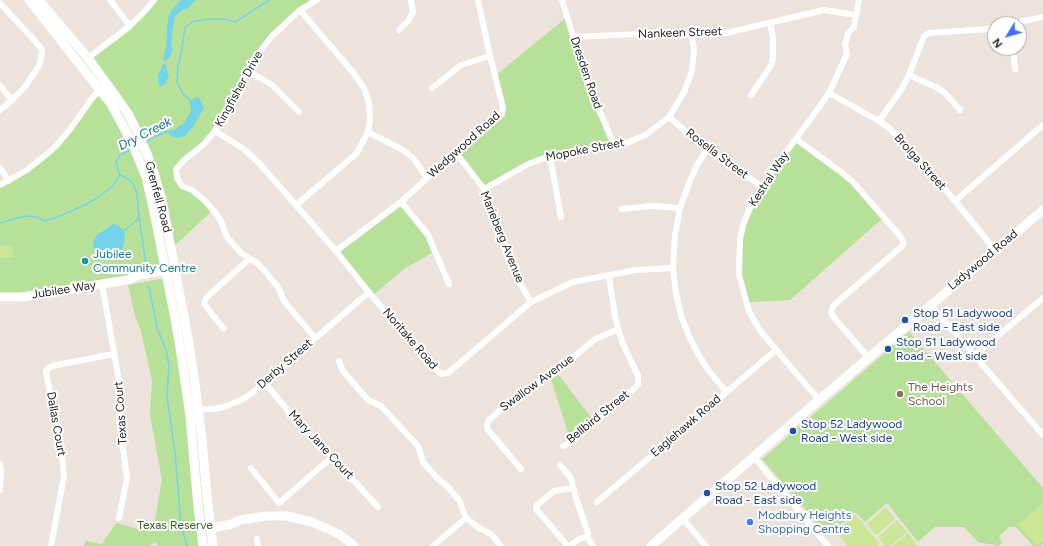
<!DOCTYPE html>
<html>
<head>
<meta charset="utf-8">
<style>
  body { margin:0 }
  #map { position:relative; width:1043px; height:546px; overflow:hidden; background:#ebe3dc; font-family:Figtree,sans-serif }
  canvas { display:block }
  .north { position:absolute; left:987px; top:16px; width:40px; height:40px; box-sizing:border-box; background:#fff; border:1px solid #a9a9a9; border-radius:50%; rotate:233deg; font-size:11px; font-weight:700; line-height:16px; text-align:center; color:#292929 }
  .north::after { content:''; display:block; margin:auto; width:14px; height:18px; background:#4070f4; clip-path:polygon(50% 0,100% 100%,50% 72%,0 100%) }
</style>
</head>
<body>
<div id="map">
<canvas width="1043" height="546"></canvas>
<div class="north">N</div>
</div>
<script>
const c = document.querySelector('canvas').getContext('2d');
c.lineJoin = 'round';
function fill(path, color) { c.fillStyle = color; c.fill(path, 'evenodd'); }
const shape = rows => new Path2D(rows.map(r => 'M' + r).join(''));
function strokePath(path, color, width, dash) { c.strokeStyle = color; c.lineWidth = width; c.lineCap = dash ? 'butt' : 'round'; c.setLineDash(dash || []); c.stroke(path); }
function write(font, color, halo, rows, align = 'center') {
  c.font = font + ' Figtree,sans-serif'; c.lineWidth = 4; c.setLineDash([]); c.textBaseline = 'middle'; c.strokeStyle = halo; c.fillStyle = color; for (const [text, x, y, turn = 0] of rows) {
    c.save(); c.translate(x, y); c.rotate((+turn || 0) * Math.PI / 180); c.textAlign = isNaN(turn) ? turn : align; if (halo) c.strokeText(text, 0, 0); c.fillText(text, 0, 0); c.restore();
  }
}
fill(shape([
  [154,0,317,0,272,36,247,70,215,131,176,169,177,178,213,210,171,249,167,229,137,131,88,58,130,26],
  [567,17,587,82,614,145,550,156,484,189,457,154,502,114,495,76],
  [101,90,138,157,166,270,0,297,0,185,56,146],
  [796,139,841,172,884,217,790,300,752,302,747,304,739,275,743,225,769,179],
  [401,202,428,235,435,251,404,269,372,296,336,251],
  [161,279,164,280,177,346,201,546,158,546,156,542,149,546,84,546,85,541,102,544,116,523,146,531,154,525,162,480,150,415,152,381,141,331,135,316,128,285],
  [909,332,1043,488,1043,544,1040,546,1033,546,1016,527,1009,527,999,536,1002,543,998,546,978,542,964,527,935,527,918,542,887,503,865,522,855,512,828,536,762,459],
  [558,374,593,420,570,439,551,379]
]), '#b7e099');
fill(shape([
  [12,245,13,257,0,258,0,246],
  [1043,503,1043,541,1037,546,1018,525],
  [886,507,895,519,876,535,867,524],
  [855,514,880,544,878,546,848,546,836,532],
  [897,520,907,532,891,546,885,546,878,537],
  [908,533,917,545,916,546,893,546]
]), '#cbe795');
fill(shape([
  [181,0,196,0,188,8,181,11,175,16,172,33,172,40,171,46,172,49,171,56,169,58,165,61,163,60,166,47,168,18,171,11],
  [163,64,166,65,167,71,169,77,167,79,166,84,162,86,160,86,159,84,158,76],
  [198,97,202,103,204,108,192,128,185,136,177,138,171,136,167,132,176,130,185,123,192,111,190,100],
  [113,224,118,226,124,231,125,235,123,248,117,255,112,258,101,258,97,253,93,246,94,240,96,236]
]), '#71d4ea');
strokePath(shape([
  [145,143,154,137,167,132,176,130,185,123,192,111,190,100,183,94,177,82,178,66,182,49,185,27,194,21,210,19,225,19,235,22,269,0],
  [121,175,131,181,133,184,137,194,138,206,139,215,137,220,124,231],
  [139,216,146,265],
  [0,223,13,219,27,216,37,217,45,221,57,217,83,206,97,198,113,186,120,175,116,162,120,155,131,150],
  [149,287,157,327,167,353,169,367,168,379,167,396,175,453,181,525,187,546]
]), '#71d4ea', 1.5);
strokePath(shape([
  [110,0,130,26],
  [562,0,587,82,614,145],
  [0,3,36,42,42,50,41,58,39,66,24,88,12,100,0,110],
  [1010,24,1043,17],
  [399,30,408,21,413,12,411,0],
  [574,37,639,34,726,33,824,10,856,15],
  [1013,48,1015,69],
  [88,58,130,26,146,10,154,0],
  [247,70,272,85,299,112],
  [909,75,938,88,946,94,960,110],
  [0,86,12,100],
  [432,88,461,65,490,56],
  [829,93,879,121,889,128,909,149,955,201,995,250],
  [751,95,772,64,773,58,773,38,770,22],
  [669,117,707,150,741,171,765,190],
  [879,121,901,90,909,75,924,36,929,33,988,29,995,27],
  [215,131,244,149,259,163,336,251,372,296,432,365,441,374,448,373,531,302,573,282,636,270,673,268],
  [368,132,403,150,414,159,427,178],
  [796,139,841,172,853,182,900,236,903,241,903,245,901,247,834,305,831,312,835,319,869,358],
  [707,150,697,165,688,186,680,208,675,235,673,268,676,294,681,315,689,336,697,352,706,367,726,392],
  [457,154,484,189,513,271,531,302],
  [550,156,561,217],
  [0,168,9,181],
  [0,185,27,170,47,154,56,146,71,128,93,97,102,89],
  [484,189,528,164,550,156,627,143,647,134,669,117,684,92,692,71,694,50,691,33],
  [955,201,1043,125],
  [401,202,428,235,449,284],
  [296,205,356,154,368,132,370,118,369,103,364,88,355,75,300,10],
  [622,209,652,206,680,208],
  [336,251,401,202,427,178,457,154,502,114,503,107,490,56,478,0],
  [102,284,120,387,119,419,127,478,119,518],
  [931,305,1043,435],
  [224,329,204,304,206,298,249,259],
  [315,338,284,301,278,287,263,269,257,263,241,253,227,237,221,221,213,210,204,200,192,190,182,186,177,178,176,169,184,160,203,145,215,131,253,60,272,36,300,10,317,0],
  [975,355,1043,298],
  [339,361,343,371,368,400,381,406,418,446,423,462,438,479,446,485,459,500,466,518,479,528,491,534,501,546],
  [264,382,300,425,332,457,378,507],
  [819,400,761,332,750,313,747,304,739,275,740,239,743,225,753,201,765,190,772,171,823,102,830,91,847,54,845,45,848,33,854,27,859,0],
  [196,410,213,409,224,407,243,399,252,393,369,292],
  [563,446,570,443,638,385,638,376,622,342,615,317,609,276],
  [754,457,828,546],
  [0,464,1,471,0,490],
  [560,465,571,478,575,495,588,533,588,538,593,546],
  [251,468,279,503,332,457],
  [521,469,488,430,487,425,489,420,517,396,556,372,594,340,618,329],
  [597,502,776,350],
  [683,519,706,546],
  [257,539,258,546],
  [51,546,64,476,63,464,46,371,49,368,52,366,114,354],
  [433,546,466,518],
  [568,546,566,544,536,509,537,505,554,491,573,488],
  [570,546,579,539,588,536]
]), '#fff', 6);
strokePath(shape([
  [29,0,111,104,131,141,146,177,154,212,175,319,180,347,190,416,198,507,203,546],
  [39,0,88,58,118,99,129,115,137,131,148,156,154,173,162,200,189,343,195,383,202,439,207,495,213,546],
  [0,297,22,297,127,280,139,275,166,270,170,271],
  [210,525,216,527,232,524,240,520,266,516,287,516,312,522,339,534,354,546],
  [651,546,819,400,1043,210]
]), '#fff', 9);
for (const [x, y, r, color] of [
  [85,261,4,"#0f9aa8"],
  [905,320,4,"#1a4fb4"],
  [888,349,4,"#1a4fb4"],
  [900,394,4,"#8d6e63"],
  [793,431,4,"#1a4fb4"],
  [707,493,4,"#1a4fb4"],
  [750,522,4,"#3f7fe0"]
]) { const dot = new Path2D(); dot.arc(x, y, r, 0, 2 * Math.PI); c.fillStyle = color; c.fill(dot); strokePath(dot, '#fff', 1.5); }
write('12px', '#292929', '#fff', [
  ["Nankeen Street",680,33,-2],
  ["Dresden Road",586,73,71],
  ["Kingfisher Drive",239,89,-61],
  ["Wedgwood Road",464,145,-42],
  ["Mopoke Street",585,150,-11],
  ["Rosella Street",717,154,37],
  ["Brolga Street",920,162,48],
  ["Kestral Way",769,179,-57],
  ["Grenfell Road",158,197,75],
  ["Marieberg Avenue",502,237,68],
  ["Ladywood Road",983,260,-40],
  ["Jubilee Way",64,290,-9],
  ["Noritake Road",410,339,49],
  ["Derby Street",285,364,-41],
  ["Swallow Avenue",537,383,-36],
  ["Texas Court",121,413,-94],
  ["Bellbird Street",598,417,-39],
  ["Dallas Court",56,424,80],
  ["Eaglehawk Road",686,426,-41],
  ["Mary Jane Court",321,445,47]
]);
write('12px', '#0d838f', '#fff', [
  ["Jubilee",93,254],
  ["Community Centre",93,268]
], 'left');
write('12px', '#164399', '#fff', [
  ["Stop 51 Ladywood",913,313],
  ["Road - East side",913,327],
  ["Stop 51 Ladywood",896,342],
  ["Road - West side",896,356],
  ["Stop 52 Ladywood",801,424],
  ["Road - West side",801,438],
  ["Stop 52 Ladywood",715,486],
  ["Road - East side",715,500]
], 'left');
write('12px', '#785e54', '#fff', [
  ["The Heights",908,387],
  ["School",908,401]
], 'left');
write('12px', '#366cbe', '#fff', [
  ["Modbury Heights",758,515],
  ["Shopping Centre",758,529]
], 'left');
write('12px', '#31641c', '#fff', [
  ["Texas Reserve",175,525]
]);
write('italic 13px', '#117395', '#fff', [
  ["Dry Creek",145,134,-27]
]);
</script>
</body>
</html>
